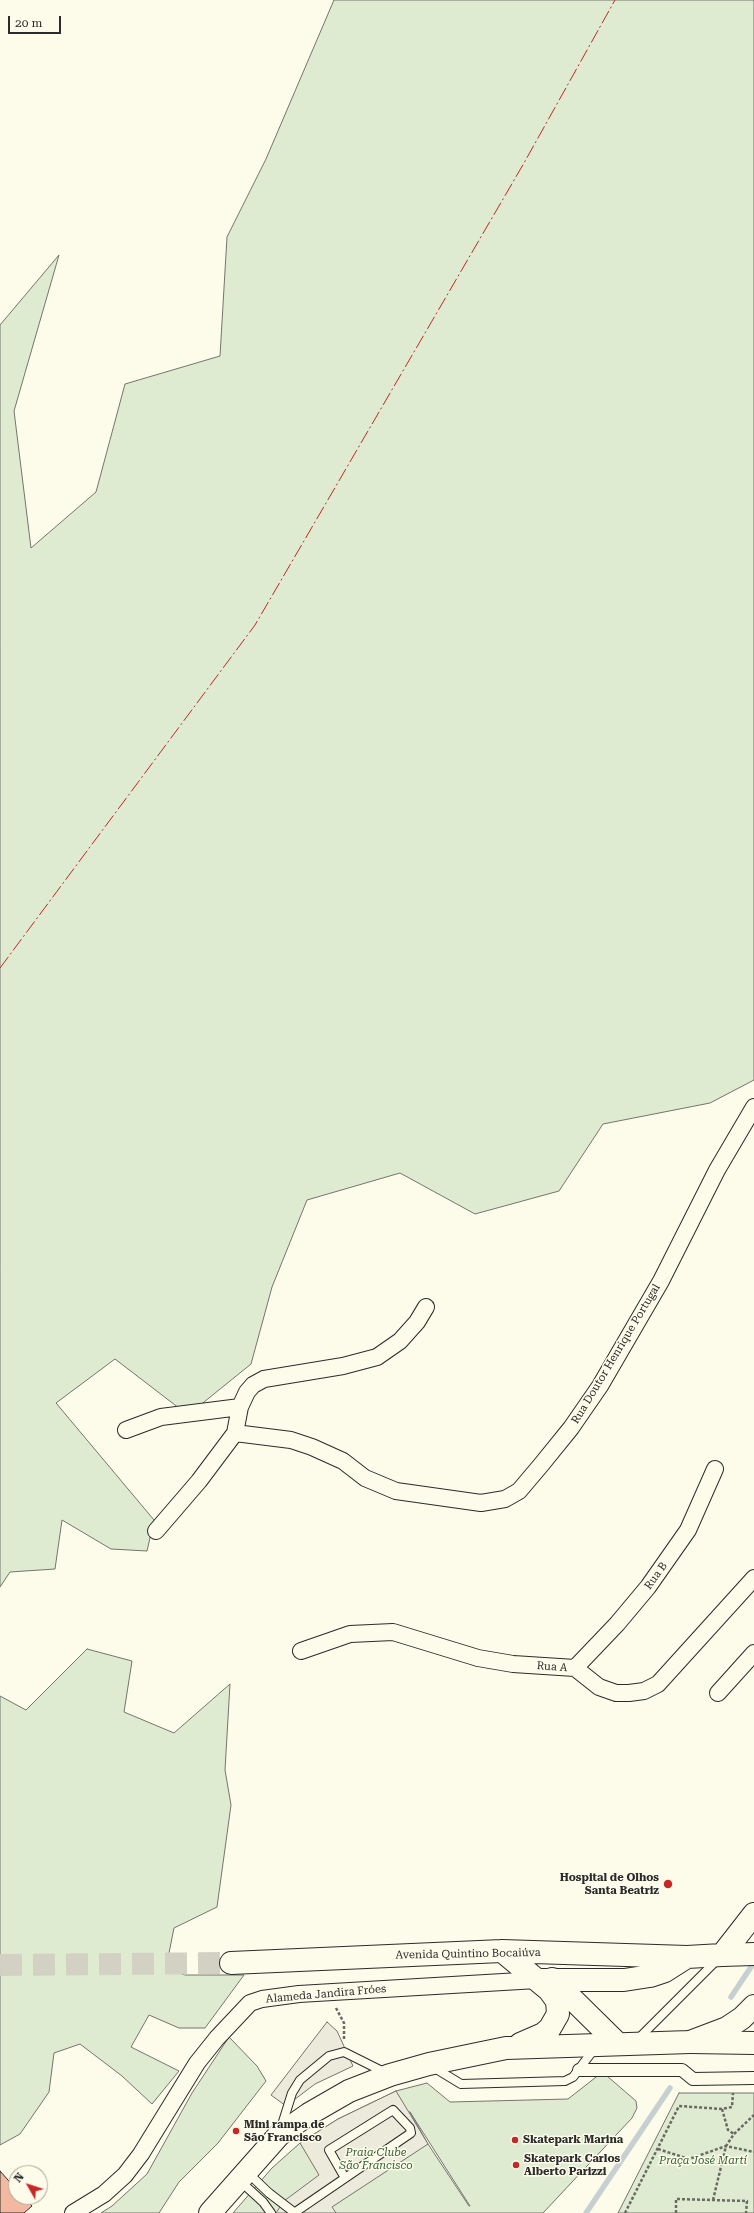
<!DOCTYPE html>
<html>
<head>
<meta charset="utf-8">
<style>
  body { margin:0 }
  #map { position:relative; width:754px; height:2213px; overflow:hidden; background:#fdfbea; font-family:"Roboto Serif",serif }
  canvas { display:block }
  .north { position:absolute; left:8px; top:2165px; width:40px; height:40px; box-sizing:border-box; background:#fdfbea; border:1px solid #a9a89e; border-radius:50%; rotate:309deg; font-size:11px; font-weight:700; line-height:16px; text-align:center; color:#2b2b2b }
  .north::after { content:''; display:block; margin:auto; width:14px; height:18px; background:#c62828; clip-path:polygon(50% 0,100% 100%,50% 72%,0 100%) }
  .scale { position:absolute; left:8px; top:16px; width:53px; height:18px; box-sizing:border-box; border:2px solid #2b2b2b; border-top:0; padding-left:5px; font-size:12px; line-height:14px; white-space:nowrap; color:#2b2b2b; -webkit-text-stroke:3px #fdfbea; paint-order:stroke }
</style>
</head>
<body>
<div id="map">
<canvas width="754" height="2213"></canvas>
<div class="north">N</div>
<div class="scale">20 m</div>
</div>
<script>
const c = document.querySelector('canvas').getContext('2d');
c.lineJoin = 'round';
function fill(path, color) { c.fillStyle = color; c.fill(path, 'evenodd'); }
const shape = rows => new Path2D(rows.map(r => 'M' + r).join(''));
function strokePath(path, color, width, dash) { c.strokeStyle = color; c.lineWidth = width; c.lineCap = dash ? 'butt' : 'round'; c.setLineDash(dash || []); c.stroke(path); }
function write(font, color, halo, rows, align = 'center') {
  c.font = font + ' "Roboto Serif",serif'; c.lineWidth = 3; c.setLineDash([]); c.textBaseline = 'middle'; c.strokeStyle = halo; c.fillStyle = color; for (const [text, x, y, turn = 0] of rows) {
    c.save(); c.translate(x, y); c.rotate((+turn || 0) * Math.PI / 180); c.textAlign = isNaN(turn) ? turn : align; if (halo) c.strokeText(text, 0, 0); c.fillText(text, 0, 0); c.restore();
  }
}
const green = shape([
  [334,0,754,0,754,1080,710,1103,603,1124,559,1191,475,1214,400,1173,307,1200,272,1287,251,1364,188,1415,115,1359,56,1403,154,1520,147,1551,111,1549,62,1520,55,1569,10,1572,0,1587,0,325,59,255,14,411,31,548,96,492,125,384,220,356,227,237,266,159,334,0],
  [87,1649,132,1661,124,1712,174,1733,230,1684,225,1770,231,1805,217,1907,174,1928,166,1968,185,1975,244,1975,205,2028,179,2028,149,2015,131,2047,179,2071,152,2104,122,2076,80,2044,54,2053,49,2092,20,2134,0,2145,0,1696,26,1710,87,1649],
  [229,2037,257,2066,266,2081,218,2143,179,2182,159,2213,101,2213,112,2206,147,2174,192,2093,229,2037],
  [600,2074,607,2076,636,2101,637,2108,632,2118,543,2213,233,2213,272,2168,300,2143,338,2119,396,2091,427,2083,450,2102,568,2099,600,2074],
  [410,2112,470,2206,469,2206,428,2144,410,2112],
  [679,2093,754,2093,754,2213,618,2213,679,2093]
]);
fill(green, '#deebd1');
strokePath(green, '#74746e', 1);
const parking = shape([
  [327,2022,337,2031,353,2066,315,2084,286,2106,271,2095,327,2022],
  [396,2091,428,2144,332,2207,336,2213,276,2213,284,2201,319,2175,300,2143,338,2119,396,2091]
]);
fill(parking, '#eceadb');
strokePath(parking, '#74746e', 1);
strokePath(shape([
  [731,1997,753,1964],
  [586,2213,670,2088]
]), '#c7d0d0', 5.5);
const building = shape([
  [0,2171,16,2189,16,2197,24,2197,32,2206,24,2213,0,2213,0,2171]
]);
fill(building, '#f2b8a0');
strokePath(building, '#2b2b2b', 1);
strokePath(shape([
  [0,1965,231,1963]
]), '#d3d1c4', 22, [22, 11]);
const service = shape([
  [637,2040,718,1959],
  [433,2067,461,2084,565,2081,573,2077,595,2048],
  [281,2128,292,2093,300,2080,329,2056,344,2052,386,2073],
  [247,2172,269,2193,295,2213],
  [239,2180,263,2202,271,2213],
  [294,2213,411,2133,410,2128,393,2110,329,2150,345,2178]
]);
const pedestrian = shape([
  [579,2070,682,2070,693,2079,754,2078]
]);
const minor = shape([
  [240,1407,247,1392,253,1385,264,1379,343,1366,377,1357,400,1341,417,1322,426,1307],
  [126,1430,161,1417,240,1407,235,1433,199,1481,156,1531],
  [235,1433,291,1440,312,1447,343,1461,365,1478,396,1491,481,1503,505,1499,519,1491,541,1465,571,1428,600,1386,661,1281,717,1170,754,1107],
  [301,1651,350,1634,393,1632,478,1658,513,1664,575,1668,599,1687,616,1693,629,1693,644,1691,658,1684,754,1578],
  [575,1668,617,1624,648,1587,688,1530,715,1469],
  [718,1693,754,1653],
  [73,2213,104,2194,125,2175,141,2154,197,2063,217,2038,250,2003,262,1999,299,1994,537,1980]
]);
const secondary = shape([
  [722,1955,754,1954],
  [690,2042,754,2043]
]);
const primary = shape([
  [502,1951,549,1990,557,2001,558,2014,550,2028,543,2034,520,2044],
  [231,1963,502,1951,687,1957,722,1955,754,1914],
  [552,1979,618,2044],
  [537,1980,624,1980,650,1976,665,1971,687,1957],
  [210,2213,279,2135,309,2114,349,2091,390,2075,429,2064,506,2048,690,2042,727,2028,742,2018,754,2006]
]);
strokePath(service, '#2b2b2b', 10);
strokePath(pedestrian, '#2b2b2b', 14);
strokePath(minor, '#2b2b2b', 18);
strokePath(secondary, '#2b2b2b', 24);
strokePath(primary, '#2b2b2b', 24);
strokePath(shape([
  [336,2008,344,2023,344,2039],
  [722,2109,728,2130,734,2134],
  [658,2149,689,2159,726,2146,754,2152],
  [713,2200,726,2146,734,2134,754,2115],
  [625,2213,679,2106,722,2109,732,2107,733,2093],
  [676,2213,676,2199,747,2201,746,2213]
]), '#6a6964', 2.5, [3, 2]);
strokePath(service, '#fdfbea', 8);
strokePath(pedestrian, '#fdfbea', 12);
strokePath(minor, '#fdfbea', 16);
strokePath(secondary, '#fdfbea', 22);
strokePath(primary, '#fdfbea', 22);
strokePath(shape([
  [0,968,255,625,524,163,615,0]
]), '#c62828', 1, [14, 3, 2, 3]);
for (const [x, y, r, color] of [
  [668,1884,5,"#c62828"],
  [236,2131,4,"#c62828"],
  [515,2140,4,"#c62828"],
  [516,2165,4,"#c62828"]
]) { const dot = new Path2D(); dot.arc(x, y, r, 0, 2 * Math.PI); c.fillStyle = color; c.fill(dot); strokePath(dot, '#fdfbea', 1.5); }
write('11px', '#2b2b2b', '#fdfbea', [
  ["Rua Doutor Henrique Portugal",616,1354,-59],
  ["Rua B",656,1576,-54],
  ["Rua A",552,1667,4],
  ["Avenida Quintino Bocaiúva",468,1954,-1],
  ["Alameda Jandira Fróes",326,1994,-5]
]);
write('bold 11px', '#2b2b2b', '#fdfbea', [
  ["Hospital de Olhos",659,1878,"right"],
  ["Santa Beatriz",659,1891,"right"],
  ["Mini rampa de",244,2125],
  ["São Francisco",244,2138],
  ["Skatepark Marina",523,2140],
  ["Skatepark Carlos",524,2159],
  ["Alberto Parizzi",524,2172]
], 'left');
write('italic 11px', '#34623c', '#fdfbea', [
  ["Praia Clube",376,2153],
  ["São Francisco",376,2166],
  ["Praça José Martí",703,2161]
]);
</script>
</body>
</html>
